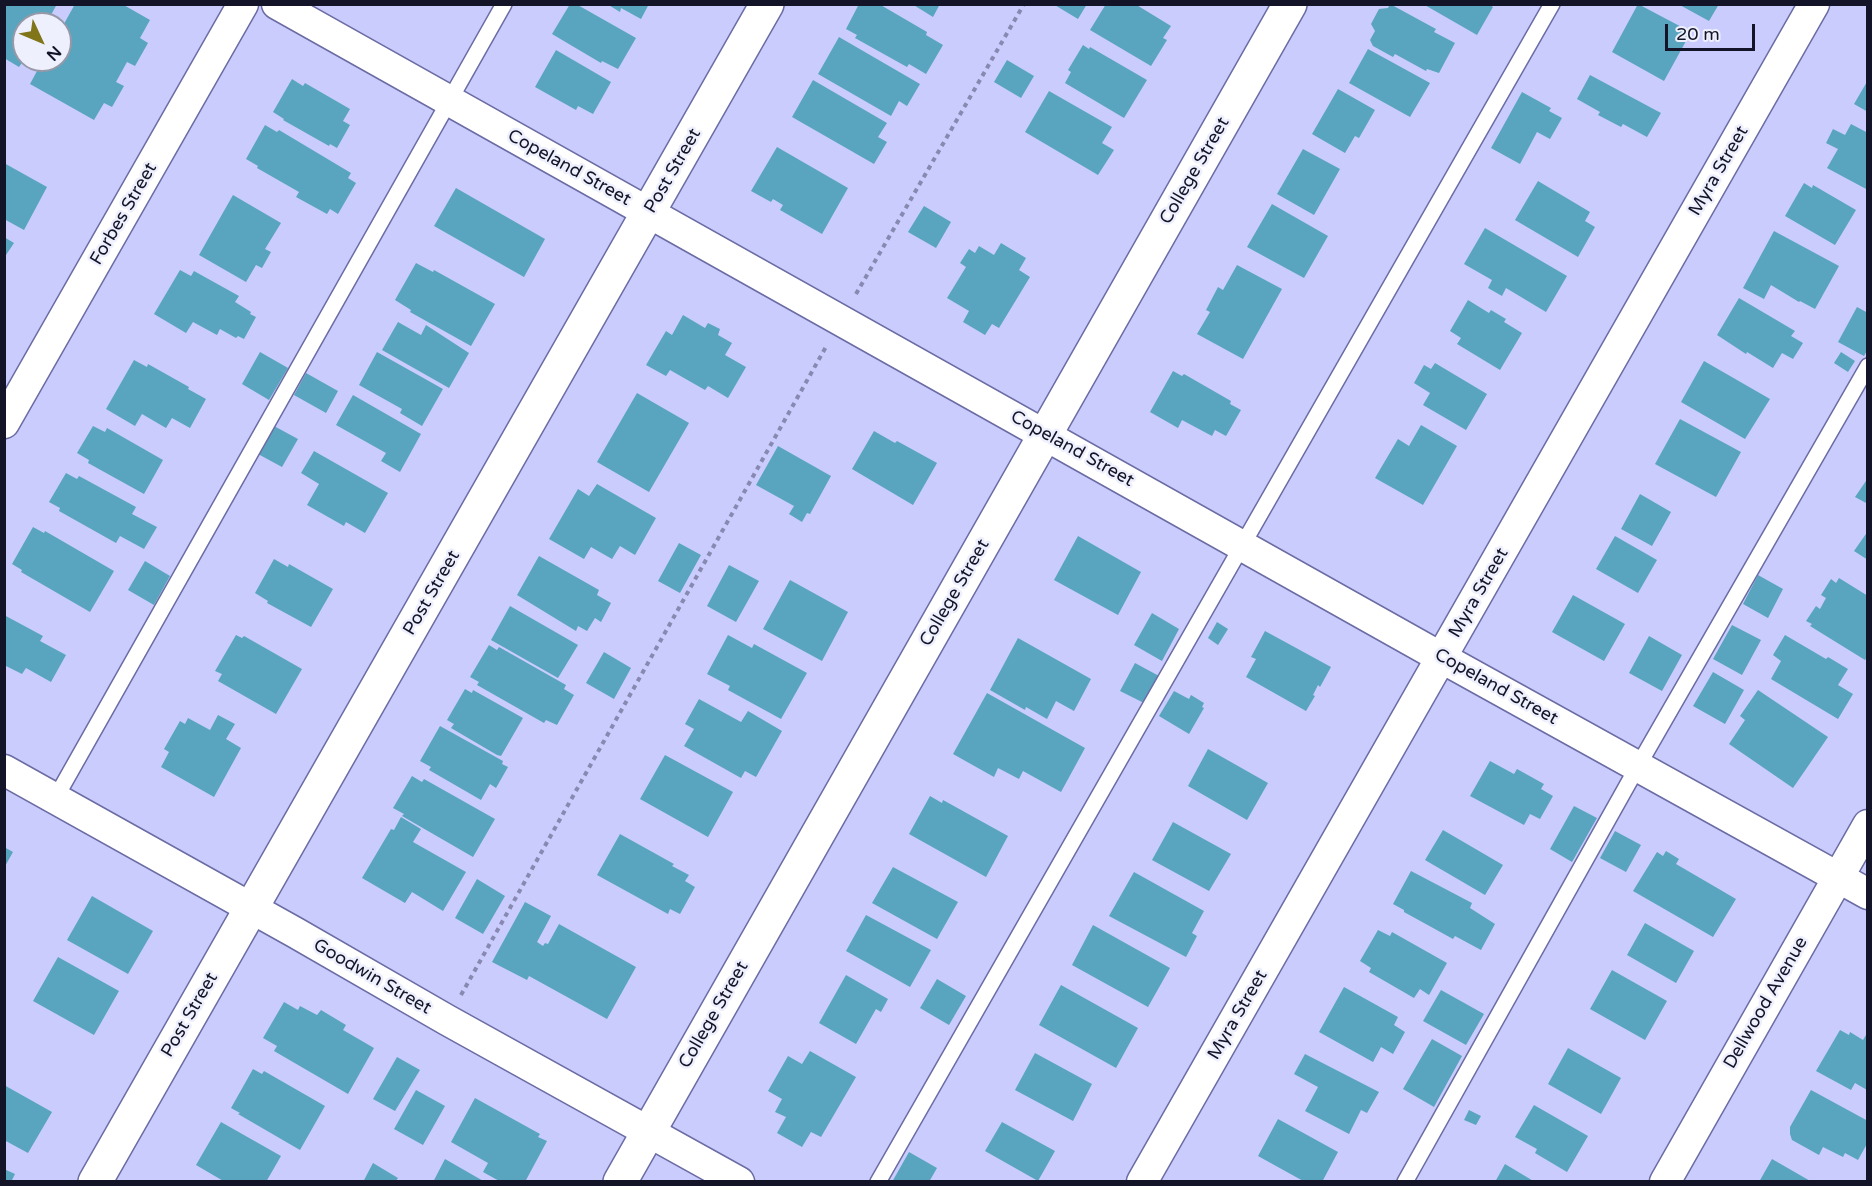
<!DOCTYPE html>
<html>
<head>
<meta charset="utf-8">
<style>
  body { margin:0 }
  #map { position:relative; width:1872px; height:1186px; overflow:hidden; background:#c9ccfc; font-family:"Varela Round",sans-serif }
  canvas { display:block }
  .frame { position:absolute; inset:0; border:6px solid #141429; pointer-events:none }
  .north { position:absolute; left:12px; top:12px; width:60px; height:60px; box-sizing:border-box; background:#eff0fd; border:2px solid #9798a8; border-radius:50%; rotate:134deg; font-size:16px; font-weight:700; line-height:24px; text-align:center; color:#141429 }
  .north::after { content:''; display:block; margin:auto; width:21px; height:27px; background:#807519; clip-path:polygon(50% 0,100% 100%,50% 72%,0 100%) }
  .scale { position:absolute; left:1665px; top:24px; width:90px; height:27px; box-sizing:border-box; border:3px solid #141429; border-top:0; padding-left:8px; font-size:18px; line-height:21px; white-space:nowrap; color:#141429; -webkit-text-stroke:4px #eff0fd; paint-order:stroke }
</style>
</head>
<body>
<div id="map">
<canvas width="1872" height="1186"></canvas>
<div class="frame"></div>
<div class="north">N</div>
<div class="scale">20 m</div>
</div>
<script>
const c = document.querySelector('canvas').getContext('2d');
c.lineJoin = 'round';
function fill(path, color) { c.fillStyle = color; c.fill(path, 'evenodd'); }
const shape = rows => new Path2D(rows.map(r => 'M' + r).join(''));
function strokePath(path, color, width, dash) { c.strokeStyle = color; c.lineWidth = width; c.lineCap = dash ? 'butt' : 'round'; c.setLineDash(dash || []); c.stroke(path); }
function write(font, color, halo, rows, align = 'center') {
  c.font = font + ' "Varela Round",sans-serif'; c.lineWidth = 5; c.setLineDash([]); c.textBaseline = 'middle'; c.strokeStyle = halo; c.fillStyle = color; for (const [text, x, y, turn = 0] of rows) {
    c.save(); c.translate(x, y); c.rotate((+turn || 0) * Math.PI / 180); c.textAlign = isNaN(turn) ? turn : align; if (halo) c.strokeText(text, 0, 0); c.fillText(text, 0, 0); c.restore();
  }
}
fill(shape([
  [4,4,57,4,46,24,24,24,24,60,19,67,4,58,6,41,4,40],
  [75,4,122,4,150,20,140,38,148,43,135,66,127,62,116,82,124,86,112,107,104,103,94,120,30,84,43,60,60,60,60,31],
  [570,4,576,4,636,38,618,69,602,61,601,63,552,34],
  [607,4,649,4,641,19,621,8,620,12],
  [859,4,879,4,927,32,926,35,943,45,926,74,909,64,907,67,855,38,857,35,846,29],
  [912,4,940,4,933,17],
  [1053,4,1087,4,1078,19],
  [1106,4,1135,4,1171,26,1163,38,1167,40,1151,66,1090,30],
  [1390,4,1436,29,1434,32,1455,43,1439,73,1427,69,1426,71,1395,54,1393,57,1373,46,1370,40,1375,31,1371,24,1379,9,1388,8],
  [1423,4,1489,4,1493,7,1477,35],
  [1638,4,1691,32,1664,81,1612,52],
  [1678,4,1719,4,1709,21],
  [839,37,920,84,907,106,899,101,891,116,818,74],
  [1083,45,1089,49,1090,47,1147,80,1124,118,1065,83,1071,72,1068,70],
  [1368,49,1430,83,1410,117,1349,83],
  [556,50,611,82,593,114,578,106,576,110,535,87],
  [1007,60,1034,76,1021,98,994,82],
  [1590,75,1661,113,1647,137,1623,124,1621,127,1598,115,1600,112,1577,99],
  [292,79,303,86,305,83,350,109,343,121,350,125,337,148,330,144,329,146,283,120,284,119,273,112],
  [813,80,887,123,878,137,887,142,874,164,792,117],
  [1868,80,1868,112,1854,104],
  [1338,89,1375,110,1359,138,1355,136,1345,153,1312,134],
  [1049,91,1112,127,1102,143,1114,150,1098,175,1025,132],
  [1522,92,1551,108,1549,111,1562,118,1550,139,1537,132,1520,164,1491,148],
  [1851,124,1868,133,1868,190,1827,168,1838,149,1826,143,1833,129,1845,135],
  [265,125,277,132,279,130,351,173,348,178,356,183,338,214,330,209,327,214,296,197,299,192,257,168,258,166,246,159],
  [777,147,848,188,822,234,780,210,783,205,773,199,771,202,751,191],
  [1303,149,1340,169,1314,215,1277,194],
  [4,163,47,187,24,230,4,219],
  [1538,181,1590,212,1585,221,1595,227,1578,257,1515,220],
  [1804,183,1812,188,1813,185,1856,210,1835,245,1785,216],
  [456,188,545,239,524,277,434,226],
  [233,195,281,223,265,249,271,252,262,268,256,265,246,282,199,255],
  [1272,204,1328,236,1304,278,1247,247],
  [924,206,951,222,936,248,908,232],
  [1485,228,1567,276,1546,312,1506,288,1502,296,1488,288,1492,280,1464,264],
  [1774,231,1839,266,1815,309,1800,301,1799,302,1771,285,1764,299,1743,288],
  [4,237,14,243,4,258],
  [1001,243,1026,258,1019,270,1030,277,999,328,992,324,985,335,963,322,969,311,947,298,966,267,960,263,969,249,975,253,979,246,994,255],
  [416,263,433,272,434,270,495,304,471,346,410,312,411,310,395,300],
  [1237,265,1282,289,1243,359,1197,334,1210,312,1206,310,1218,287,1223,290],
  [180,270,191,276,194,271,239,296,235,302,251,312,250,314,256,317,244,339,238,336,236,338,220,329,217,335,193,322,186,333,154,314],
  [1739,298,1795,331,1791,336,1803,343,1793,359,1782,353,1773,368,1747,352,1746,354,1717,335],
  [1468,300,1489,313,1491,310,1506,319,1504,322,1522,333,1500,370,1457,344,1461,338,1450,331],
  [1857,307,1868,313,1868,349,1864,356,1838,342],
  [683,315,705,328,708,323,720,329,718,335,732,343,725,355,746,367,728,398,708,386,705,390,670,370,666,376,646,365,666,331,672,335],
  [398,322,421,335,426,325,469,353,449,388,382,350],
  [260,352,288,368,269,400,242,384],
  [377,352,443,389,422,426,400,413,402,409,359,385],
  [1841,352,1855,361,1848,372,1834,363],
  [134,360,147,367,148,364,189,387,188,389,206,399,190,428,172,418,166,428,142,414,135,426,106,409],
  [1704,361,1770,399,1745,439,1681,402],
  [1435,363,1487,394,1466,430,1423,405,1430,393,1414,383,1424,365,1431,369],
  [1173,371,1182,376,1184,374,1231,401,1230,404,1241,410,1226,436,1215,430,1212,436,1182,420,1178,428,1150,412],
  [306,373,338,391,326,413,294,395],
  [637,393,689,423,649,492,597,462],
  [353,395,421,434,400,472,381,461,386,453,336,425],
  [1680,419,1741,452,1716,497,1655,464],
  [1421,425,1457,446,1423,505,1375,478,1398,439,1409,446],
  [93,426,105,432,107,428,163,460,144,494,88,463,89,460,77,453],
  [274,426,298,439,282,467,258,454],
  [874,431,895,443,897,441,937,463,913,505,852,469],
  [778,446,831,476,810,514,807,513,802,522,789,514,794,506,756,485],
  [314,451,388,493,365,533,346,522,344,526,307,505,319,484,301,473],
  [66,473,77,479,79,476,136,507,132,514,157,527,144,549,120,536,116,543,59,511,60,508,49,502],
  [1868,478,1868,504,1855,497],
  [597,484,656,518,635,555,620,546,612,559,591,547,584,559,549,539,578,489,589,496],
  [1640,494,1671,512,1652,546,1621,529],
  [33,527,44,533,45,531,114,571,90,612,21,572,22,570,12,564],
  [1868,531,1868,560,1854,551],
  [1078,536,1141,572,1118,615,1054,580],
  [1615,536,1657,560,1638,593,1596,569],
  [679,543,701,555,680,593,658,581],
  [539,556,599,590,597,595,611,603,601,622,595,618,587,631,578,626,576,631,517,595],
  [274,559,288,567,289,564,333,589,311,627,267,603,268,601,255,593],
  [145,561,170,576,154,605,128,590],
  [729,565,759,581,736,622,707,606],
  [1758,575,1783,589,1768,618,1743,604],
  [1839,578,1868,596,1868,656,1865,660,1810,626,1812,624,1806,621,1816,606,1820,609,1826,598,1821,595,1831,579,1836,583],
  [790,580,848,612,822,661,763,629],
  [1573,595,1625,624,1604,661,1552,632],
  [510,606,578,645,558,678,491,640],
  [1152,613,1179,629,1162,661,1134,645],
  [4,615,43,636,40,641,66,655,51,682,26,668,22,674,4,665],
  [1217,622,1228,629,1218,645,1208,638],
  [1732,625,1761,640,1742,675,1713,659],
  [1265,631,1331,667,1320,687,1318,685,1313,695,1315,696,1306,711,1246,677,1256,659,1251,657],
  [236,635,242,638,244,636,302,669,276,714,218,681,222,674,215,671],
  [728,635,752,648,754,644,807,673,781,719,728,690,730,686,707,674],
  [1785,635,1826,659,1828,657,1848,669,1838,685,1853,694,1838,719,1771,679,1781,661,1773,655],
  [1649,636,1682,655,1662,691,1629,673],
  [1018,638,1091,679,1074,711,1056,701,1047,719,1026,707,1025,710,990,690],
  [489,645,497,650,499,647,566,685,564,689,574,695,557,725,546,720,544,723,477,685,479,682,470,677],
  [604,652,631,668,614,699,586,683],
  [1135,663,1159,676,1144,703,1120,691],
  [1713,672,1744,690,1725,724,1693,706],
  [465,689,472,693,473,690,523,718,501,756,497,755,451,728,454,724,447,720],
  [1758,690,1828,737,1793,788,1729,744,1745,720,1740,716],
  [1174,691,1189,699,1191,695,1204,703,1202,707,1204,708,1189,734,1159,716],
  [987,693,1085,748,1061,792,1023,771,1019,779,998,768,994,777,953,754],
  [699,699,741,722,748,711,782,731,756,777,745,771,741,778,684,746,694,729,685,724],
  [218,715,235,724,226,739,241,748,214,797,161,767,169,752,164,749,180,721,185,724,188,718,210,730],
  [440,726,503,761,502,764,508,767,496,788,490,784,481,800,429,770,431,767,420,761],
  [1208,749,1268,783,1247,820,1188,786],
  [665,755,733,792,708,837,640,799],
  [1490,761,1514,774,1517,769,1544,784,1541,789,1553,796,1540,819,1530,814,1524,825,1470,796],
  [412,776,422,782,424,779,495,819,473,857,402,816,404,814,393,808],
  [930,796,942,803,943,800,1008,836,986,877,909,834],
  [1574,806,1597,818,1572,862,1550,849],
  [401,817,421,829,413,842,466,872,443,911,412,892,405,903,362,878,391,829,394,830],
  [1173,822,1231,854,1209,891,1152,860],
  [1443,830,1503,865,1485,895,1425,860],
  [1615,831,1641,845,1626,872,1600,858],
  [620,834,674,864,672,866,689,875,685,881,695,887,680,914,670,909,668,914,597,875],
  [4,847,13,852,4,868],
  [1666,851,1679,859,1676,864,1736,899,1713,937,1633,891,1657,852,1663,856],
  [893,867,958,902,937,939,872,903],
  [1411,871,1472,903,1470,908,1495,924,1481,950,1455,936,1453,939,1404,912,1404,910,1393,904],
  [1134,872,1204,911,1192,933,1197,936,1186,957,1109,916],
  [477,879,505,896,483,934,455,918],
  [92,896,153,931,128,974,67,940],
  [525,902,551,916,537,942,543,946,545,943,548,944,559,924,636,967,607,1019,529,976,527,980,492,962],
  [866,915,931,950,910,987,846,951],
  [1645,923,1694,951,1676,983,1627,955],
  [1093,925,1170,968,1148,1007,1072,965],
  [1378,930,1390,936,1392,932,1447,963,1429,995,1420,989,1414,998,1369,972,1371,968,1360,961],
  [58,957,119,991,94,1035,33,1001],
  [1612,970,1667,1001,1645,1040,1590,1009],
  [846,975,888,999,881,1012,876,1009,856,1044,819,1023],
  [937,979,966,996,949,1025,920,1008],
  [1061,985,1138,1028,1116,1068,1039,1025],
  [1344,987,1398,1017,1394,1025,1405,1032,1393,1054,1381,1047,1373,1062,1319,1032],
  [1441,990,1484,1014,1466,1045,1423,1021],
  [284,1002,298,1010,300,1006,317,1015,321,1010,346,1025,343,1030,374,1048,348,1094,274,1051,277,1046,263,1038],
  [1840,1030,1849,1035,1850,1032,1863,1040,1866,1035,1868,1036,1867,1090,1855,1083,1851,1090,1816,1071],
  [1432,1039,1462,1056,1434,1107,1403,1089],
  [1568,1048,1621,1078,1601,1114,1548,1084],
  [810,1051,856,1077,821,1137,811,1132,802,1147,777,1133,786,1117,775,1112,782,1099,768,1091,788,1056,802,1064],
  [1035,1053,1092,1084,1073,1121,1015,1090],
  [1305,1054,1379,1092,1367,1113,1361,1110,1349,1134,1305,1111,1318,1087,1294,1074],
  [397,1057,420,1070,395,1111,373,1099],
  [253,1069,262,1074,264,1071,325,1106,300,1150,238,1114,240,1113,231,1108],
  [4,1085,52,1112,28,1153,4,1140],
  [416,1090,445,1106,423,1145,394,1129],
  [1811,1090,1868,1121,1868,1142,1858,1160,1845,1153,1843,1157,1823,1147,1819,1155,1792,1140,1790,1134,1790,1127],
  [475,1098,540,1134,538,1137,547,1141,525,1182,501,1182,483,1172,488,1163,451,1142],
  [1534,1105,1588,1136,1567,1172,1535,1153,1537,1149,1515,1137],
  [1469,1110,1481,1116,1476,1125,1464,1120],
  [1278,1119,1338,1152,1322,1182,1305,1182,1258,1156],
  [221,1122,281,1156,266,1182,225,1182,196,1165],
  [1002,1122,1055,1151,1038,1181,985,1151],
  [909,1152,937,1168,929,1182,892,1182],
  [445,1159,485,1182,433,1182],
  [1772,1159,1812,1182,1759,1182],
  [373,1163,398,1178,395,1182,363,1182],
  [1505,1164,1535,1182,1495,1182],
  [4,1169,15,1174,11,1182,4,1182]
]), '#59a5bf');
const lane = shape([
  [55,799,504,4],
  [878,1182,1552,4],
  [1405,1182,1638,766,1868,366]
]);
const street = shape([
  [277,4,1442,658,1868,894],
  [4,423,243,4],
  [4,770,296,933,447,1020,739,1182],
  [1142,1182,1814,4],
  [1665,1182,1868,825]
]);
const secondary = shape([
  [95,1182,767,4],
  [620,1182,1290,4]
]);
strokePath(lane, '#6b6ca3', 18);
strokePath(street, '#6b6ca3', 33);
strokePath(secondary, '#6b6ca3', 36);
strokePath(shape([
  [856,294,1024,4],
  [461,995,827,345]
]), '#8889b0', 4, [4.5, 4.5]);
strokePath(lane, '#fff', 15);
strokePath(street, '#fff', 30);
strokePath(secondary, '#fff', 33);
write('18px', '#141429', '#eff0fd', [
  ["Copeland Street",569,168,29],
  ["Post Street",673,171,-60],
  ["College Street",1195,171,-60],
  ["Myra Street",1719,171,-60],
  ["Forbes Street",124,214,-60],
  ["Copeland Street",1072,449,29],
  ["Post Street",432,593,-60],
  ["College Street",955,593,-60],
  ["Myra Street",1479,593,-60],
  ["Copeland Street",1496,687,29],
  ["Goodwin Street",372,977,30],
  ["Dellwood Avenue",1766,1003,-60],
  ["Post Street",190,1015,-60],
  ["College Street",714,1015,-60],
  ["Myra Street",1238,1015,-60]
]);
</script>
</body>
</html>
